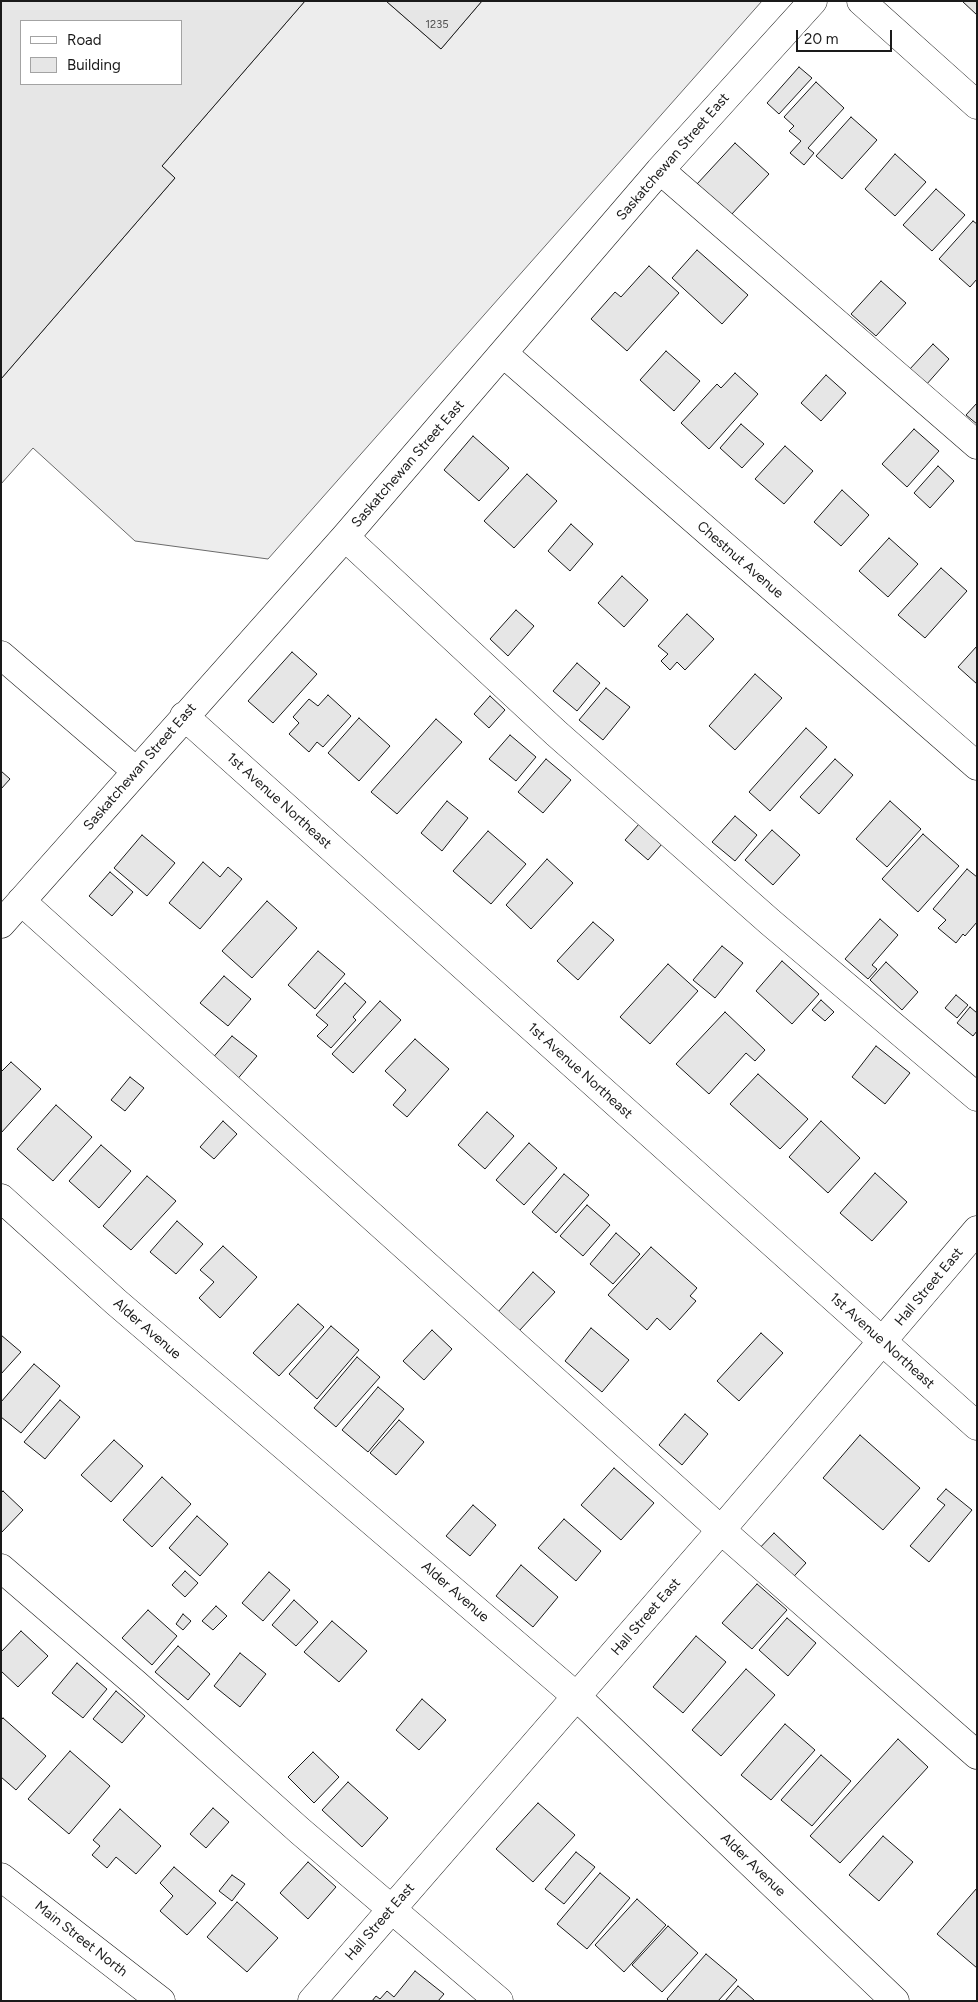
<!DOCTYPE html>
<html>
<head>
<meta charset="utf-8">
<style>
  body { margin:0 }
  #map { position:relative; width:978px; height:2002px; overflow:hidden; background:#fff; font-family:Figtree,sans-serif }
  canvas { display:block }
  .frame { position:absolute; inset:0; border:2px solid #1a1a1a; pointer-events:none }
  .legend { position:absolute; left:20px; top:20px; width:162px; height:65px; box-sizing:border-box; background:#fff; border:1px solid #a3a3a3; margin:0; padding:6px 9px; list-style:none; font-size:15px; color:#1a1a1a }
  .legend li { display:flex; align-items:center; gap:10px; height:25px }
  .legend b { width:25px; border:1px solid #a3a3a3 }
  .scale { position:absolute; left:796px; top:30px; width:96px; height:22px; box-sizing:border-box; border:2px solid #1a1a1a; border-top:0; padding-left:6px; font-size:15px; line-height:18px; white-space:nowrap; color:#1a1a1a; -webkit-text-stroke:4px #fff; paint-order:stroke }
</style>
</head>
<body>
<div id="map">
<canvas width="978" height="2002"></canvas>
<div class="frame"></div>
<ul class="legend">
<li><b style="height:6px;background:#fff"></b>Road</li>
<li><b style="height:14px;background:#e6e6e6"></b>Building</li>
</ul>
<div class="scale">20 m</div>
</div>
<script>
const c = document.querySelector('canvas').getContext('2d');
c.lineJoin = 'round';
function fill(path, color) { c.fillStyle = color; c.fill(path, 'evenodd'); }
const shape = rows => new Path2D(rows.map(r => 'M' + r).join(''));
function strokePath(path, color, width, dash) { c.strokeStyle = color; c.lineWidth = width; c.lineCap = dash ? 'butt' : 'round'; c.setLineDash(dash || []); c.stroke(path); }
function write(font, color, halo, rows, align = 'center') {
  c.font = font + ' Figtree,sans-serif'; c.lineWidth = 4; c.setLineDash([]); c.textBaseline = 'middle'; c.strokeStyle = halo; c.fillStyle = color; for (const [text, x, y, turn = 0] of rows) {
    c.save(); c.translate(x, y); c.rotate((+turn || 0) * Math.PI / 180); c.textAlign = isNaN(turn) ? turn : align; if (halo) c.strokeText(text, 0, 0); c.fillText(text, 0, 0); c.restore();
  }
}
const parking = shape([
  [305,1,386,1,441,49,482,1,762,1,268,559,135,541,33,448,1,484,1,379,175,178,162,166,305,1]
]);
fill(parking, '#ededed');
strokePath(parking, '#6a6a6a', 1);
const building = shape([
  [1,1,305,1,162,166,175,178,1,379,1,1],
  [21,21,181,21,181,84,21,84,21,21],
  [386,1,482,1,441,49,386,1],
  [962,1,977,1,977,15,962,1],
  [799,67,812,78,779,114,767,103,799,67],
  [816,82,844,108,808,148,814,153,804,165,790,153,801,141,789,131,794,126,784,117,816,82],
  [851,117,877,140,842,179,816,156,851,117],
  [735,143,769,174,731,215,697,184,735,143],
  [895,154,926,182,895,216,865,189,895,154],
  [936,189,965,215,932,251,903,225,936,189],
  [973,221,977,224,977,279,970,287,939,259,973,221],
  [697,250,748,295,722,324,672,278,697,250],
  [649,266,679,293,627,351,591,319,615,292,621,297,649,266],
  [881,281,906,303,876,336,851,314,881,281],
  [933,344,949,359,926,385,909,370,933,344],
  [666,351,700,381,674,411,640,380,666,351],
  [735,373,758,394,709,449,681,423,717,384,721,388,735,373],
  [826,375,846,393,821,421,801,403,826,375],
  [977,403,977,424,966,415,977,403],
  [741,424,764,444,742,468,720,448,741,424],
  [914,429,939,451,907,487,882,464,914,429],
  [473,436,509,468,479,501,444,470,473,436],
  [785,446,813,471,784,504,755,479,785,446],
  [938,466,954,481,930,508,914,493,938,466],
  [527,474,557,501,514,548,484,521,527,474],
  [842,490,869,515,841,546,814,522,842,490],
  [571,524,593,544,570,571,548,551,571,524],
  [889,538,918,564,888,597,859,571,889,538],
  [941,568,967,591,925,638,898,615,941,568],
  [622,576,648,600,624,627,598,603,622,576],
  [516,610,534,626,508,656,490,639,516,610],
  [687,614,714,639,685,670,677,662,670,670,661,661,668,654,658,646,687,614],
  [977,646,977,684,958,667,977,646],
  [292,652,317,674,273,723,248,701,292,652],
  [577,663,600,683,577,711,553,691,577,663],
  [755,674,782,698,735,750,709,726,755,674],
  [606,688,630,707,603,740,579,720,606,688],
  [328,695,351,716,323,747,317,742,309,752,289,734,299,723,293,717,309,699,318,706,328,695],
  [490,696,505,710,489,728,474,714,490,696],
  [359,718,390,746,359,781,328,753,359,718],
  [436,719,462,742,397,814,371,792,436,719],
  [806,728,827,747,770,811,749,792,806,728],
  [510,735,536,757,516,781,489,759,510,735],
  [546,759,571,780,543,813,518,792,546,759],
  [835,759,853,775,819,814,800,797,835,759],
  [1,771,10,779,1,789,1,771],
  [447,801,468,818,442,851,421,833,447,801],
  [890,801,921,829,887,867,856,839,890,801],
  [735,816,757,835,735,861,712,842,735,816],
  [639,824,662,844,648,860,625,840,639,824],
  [772,830,800,855,773,885,745,860,772,830],
  [488,831,526,864,491,904,453,871,488,831],
  [923,834,959,866,918,912,882,879,923,834],
  [142,835,175,863,147,896,114,868,142,835],
  [547,859,573,883,531,929,506,905,547,859],
  [203,862,220,877,228,867,242,879,200,929,169,903,203,862],
  [967,869,977,877,977,922,965,936,963,934,956,943,938,928,946,920,933,909,967,869],
  [110,872,133,892,112,916,89,896,110,872],
  [267,901,297,928,252,978,222,951,267,901],
  [880,919,898,935,872,965,877,969,868,979,845,959,880,919],
  [593,922,614,940,578,980,557,961,593,922],
  [722,946,743,963,715,998,693,980,722,946],
  [318,951,345,974,315,1009,288,985,318,951],
  [782,961,819,994,792,1024,756,991,782,961],
  [886,962,918,992,902,1010,870,980,886,962],
  [668,964,698,991,650,1044,620,1017,668,964],
  [224,976,251,999,228,1026,200,1003,224,976],
  [345,983,366,1002,353,1017,356,1020,331,1048,317,1036,328,1025,316,1015,345,983],
  [956,995,968,1005,957,1018,945,1008,956,995],
  [821,1000,834,1012,825,1021,812,1010,821,1000],
  [380,1001,401,1020,353,1073,332,1054,380,1001],
  [970,1007,977,1013,977,1031,973,1036,957,1023,970,1007],
  [725,1012,765,1050,755,1061,746,1053,709,1094,676,1064,725,1012],
  [232,1036,257,1056,235,1082,210,1061,232,1036],
  [415,1039,449,1069,407,1117,393,1105,406,1090,385,1071,415,1039],
  [876,1046,910,1073,885,1104,852,1077,876,1046],
  [11,1062,41,1089,1,1133,1,1072,11,1062],
  [758,1074,808,1119,780,1149,730,1104,758,1074],
  [130,1077,144,1088,125,1111,111,1100,130,1077],
  [56,1105,92,1137,53,1181,17,1149,56,1105],
  [487,1112,514,1136,485,1169,458,1145,487,1112],
  [223,1121,237,1134,214,1159,200,1147,223,1121],
  [821,1121,860,1158,828,1193,789,1157,821,1121],
  [529,1143,557,1168,524,1205,496,1180,529,1143],
  [101,1145,131,1171,99,1208,69,1181,101,1145],
  [875,1173,907,1202,872,1241,840,1213,875,1173],
  [564,1174,589,1195,556,1233,532,1212,564,1174],
  [147,1176,176,1201,131,1250,103,1226,147,1176],
  [587,1205,610,1225,583,1256,560,1236,587,1205],
  [177,1221,203,1244,176,1274,150,1252,177,1221],
  [616,1233,640,1254,613,1284,590,1264,616,1233],
  [223,1246,257,1277,220,1318,199,1298,214,1282,200,1270,223,1246],
  [651,1247,697,1288,690,1296,696,1301,670,1330,657,1318,647,1330,608,1295,651,1247],
  [533,1272,555,1292,519,1331,498,1312,533,1272],
  [298,1304,324,1327,279,1376,253,1353,298,1304],
  [331,1326,359,1350,317,1399,289,1374,331,1326],
  [591,1328,629,1360,602,1392,565,1361,591,1328],
  [432,1330,452,1349,424,1380,403,1361,432,1330],
  [761,1333,783,1353,739,1401,717,1381,761,1333],
  [1,1335,21,1352,1,1374,1,1335],
  [357,1357,380,1377,336,1427,314,1408,357,1357],
  [34,1364,60,1386,21,1433,1,1417,1,1402,34,1364],
  [378,1387,404,1409,368,1452,342,1430,378,1387],
  [60,1400,80,1417,45,1459,24,1442,60,1400],
  [685,1414,708,1434,682,1465,659,1445,685,1414],
  [399,1420,424,1442,396,1475,370,1453,399,1420],
  [860,1435,920,1488,883,1530,823,1478,860,1435],
  [114,1440,143,1466,111,1502,81,1475,114,1440],
  [614,1468,654,1503,621,1540,581,1505,614,1468],
  [162,1477,191,1504,152,1547,123,1520,162,1477],
  [946,1489,972,1510,929,1562,910,1546,945,1505,937,1499,946,1489],
  [3,1491,23,1510,1,1533,1,1493,3,1491],
  [473,1505,496,1525,470,1556,446,1536,473,1505],
  [197,1516,228,1544,200,1576,169,1548,197,1516],
  [564,1519,601,1551,576,1581,538,1548,564,1519],
  [774,1533,806,1563,788,1583,755,1553,774,1533],
  [521,1565,558,1597,533,1627,496,1596,521,1565],
  [185,1571,198,1583,185,1597,172,1585,185,1571],
  [269,1572,290,1590,263,1621,242,1603,269,1572],
  [757,1584,787,1610,752,1649,722,1623,757,1584],
  [294,1600,318,1622,296,1646,272,1625,294,1600],
  [216,1606,227,1616,213,1630,202,1621,216,1606],
  [148,1610,177,1636,152,1665,122,1638,148,1610],
  [183,1614,191,1621,183,1630,176,1624,183,1614],
  [787,1618,816,1643,788,1676,759,1650,787,1618],
  [332,1621,367,1651,339,1682,304,1652,332,1621],
  [21,1631,48,1656,18,1687,1,1671,1,1652,21,1631],
  [696,1636,726,1662,683,1713,653,1687,696,1636],
  [178,1646,210,1674,188,1700,155,1672,178,1646],
  [240,1653,266,1674,240,1707,214,1686,240,1653],
  [77,1663,107,1689,83,1718,52,1693,77,1663],
  [746,1669,775,1695,721,1756,692,1730,746,1669],
  [116,1691,145,1716,122,1743,93,1719,116,1691],
  [422,1699,446,1720,419,1750,396,1730,422,1699],
  [3,1718,46,1756,16,1790,1,1777,1,1720,3,1718],
  [785,1724,815,1750,771,1800,741,1775,785,1724],
  [898,1739,928,1767,840,1863,810,1836,898,1739],
  [70,1751,110,1786,69,1834,28,1799,70,1751],
  [313,1752,339,1777,314,1803,288,1777,313,1752],
  [821,1755,851,1781,812,1826,781,1800,821,1755],
  [348,1782,388,1818,362,1847,322,1810,348,1782],
  [538,1803,575,1835,533,1882,496,1849,538,1803],
  [213,1808,229,1822,206,1848,190,1834,213,1808],
  [120,1809,161,1846,136,1874,116,1857,107,1868,92,1855,100,1846,93,1840,120,1809],
  [883,1836,913,1862,879,1901,849,1875,883,1836],
  [576,1852,595,1867,564,1904,545,1889,576,1852],
  [308,1862,336,1887,308,1919,280,1893,308,1862],
  [174,1867,216,1903,187,1935,160,1911,173,1896,160,1883,174,1867],
  [600,1873,630,1898,587,1949,557,1924,600,1873],
  [232,1875,245,1884,232,1901,219,1891,232,1875],
  [977,1888,977,1968,937,1934,977,1888],
  [637,1899,666,1925,624,1972,595,1945,637,1899],
  [237,1902,278,1938,247,1972,207,1937,237,1902],
  [668,1926,698,1953,662,1992,632,1965,668,1926],
  [706,1954,737,1980,718,2001,669,2001,667,1999,706,1954],
  [415,1971,444,1994,438,2001,372,2001,376,1996,380,1999,387,1991,394,1997,415,1971],
  [738,1986,754,2000,755,2001,725,2001,738,1986]
]);
fill(building, '#e6e6e6');
strokePath(building, '#1a1a1a', 1);
const minor = shape([
  [861,1,977,105],
  [660,170,977,445],
  [504,354,977,766],
  [345,537,556,733,770,922,977,1097],
  [1,655,136,771],
  [184,716,977,1426],
  [21,901,721,1530,977,1755],
  [1,924,345,537,660,170,813,1],
  [1,1198,116,1302,576,1696,895,2001],
  [1,1568,136,1684,300,1831,499,2001],
  [312,2001,721,1530,977,1230]
]);
const major = shape([
  [1,1877,161,2001]
]);
strokePath(minor, '#1a1a1a', 29);
strokePath(major, '#1a1a1a', 29);
strokePath(minor, '#fff', 28);
strokePath(major, '#fff', 28);
write('11px', '#4d4d4d', null, [
  ["1235",437,25]
]);
write('14px', '#1a1a1a', '#fff', [
  ["Saskatchewan Street East",673,157,-49],
  ["Saskatchewan Street East",408,464,-49],
  ["Chestnut Avenue",740,560,41],
  ["Saskatchewan Street East",140,767,-49],
  ["1st Avenue Northeast",279,801,42],
  ["1st Avenue Northeast",580,1071,42],
  ["Hall Street East",929,1287,-50],
  ["Alder Avenue",147,1329,41],
  ["1st Avenue Northeast",882,1341,42],
  ["Alder Avenue",455,1592,41],
  ["Hall Street East",646,1617,-49],
  ["Alder Avenue",753,1865,44],
  ["Hall Street East",380,1922,-49],
  ["Main Street North",81,1939,38]
]);
</script>
</body>
</html>
